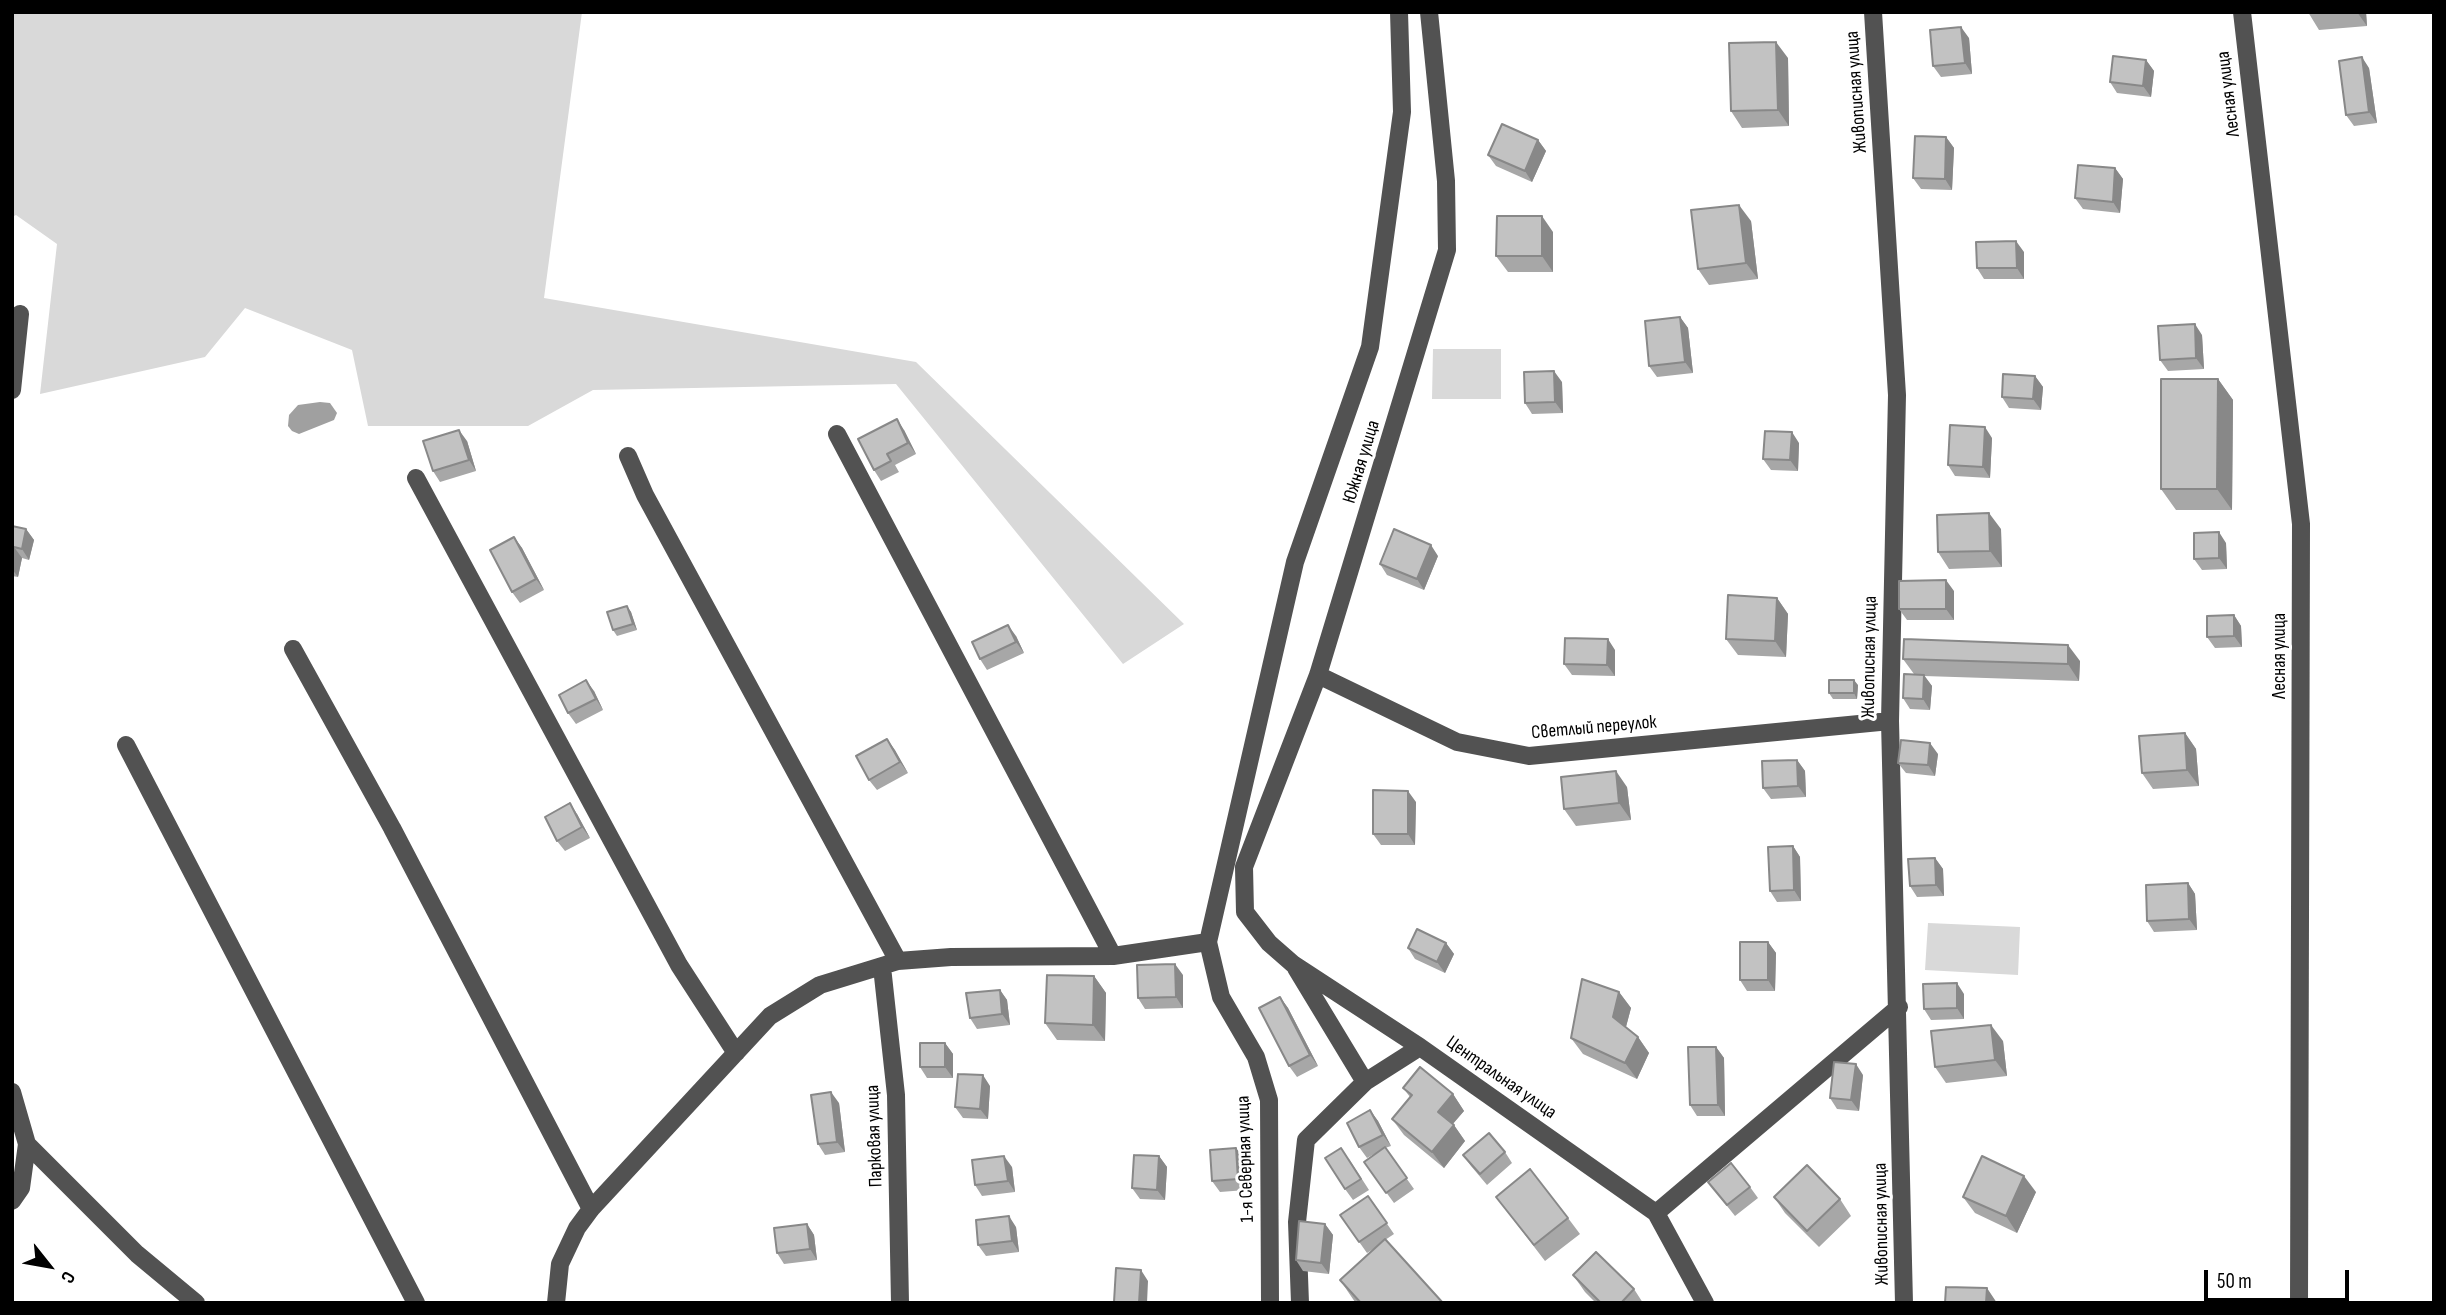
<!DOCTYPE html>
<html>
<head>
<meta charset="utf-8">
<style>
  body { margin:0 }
  #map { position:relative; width:2446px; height:1315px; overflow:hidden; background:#fff; font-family:"Sofia Sans Condensed",sans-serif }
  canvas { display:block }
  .frame { position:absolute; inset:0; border:14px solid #000; pointer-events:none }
  .north { position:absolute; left:14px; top:1231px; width:70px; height:70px; -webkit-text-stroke:5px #fff; paint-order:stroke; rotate:121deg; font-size:19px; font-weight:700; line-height:28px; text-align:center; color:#000 }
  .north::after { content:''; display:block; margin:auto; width:24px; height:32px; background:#000; clip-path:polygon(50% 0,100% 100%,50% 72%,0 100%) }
  .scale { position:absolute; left:2204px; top:1270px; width:145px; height:32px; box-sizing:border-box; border:4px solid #000; border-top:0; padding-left:9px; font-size:21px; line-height:24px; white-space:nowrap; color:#000; -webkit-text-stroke:5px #fff; paint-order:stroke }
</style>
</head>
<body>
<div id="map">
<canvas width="2446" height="1315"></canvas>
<div class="frame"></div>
<div class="north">С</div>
<div class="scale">50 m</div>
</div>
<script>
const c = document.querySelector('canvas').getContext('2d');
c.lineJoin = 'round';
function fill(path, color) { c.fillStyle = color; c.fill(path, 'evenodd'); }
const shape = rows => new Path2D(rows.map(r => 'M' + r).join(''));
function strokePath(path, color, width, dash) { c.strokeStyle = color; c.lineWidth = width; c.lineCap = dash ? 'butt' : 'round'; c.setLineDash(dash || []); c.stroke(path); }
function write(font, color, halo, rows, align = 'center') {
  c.font = font + ' "Sofia Sans Condensed",sans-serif'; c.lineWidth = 6; c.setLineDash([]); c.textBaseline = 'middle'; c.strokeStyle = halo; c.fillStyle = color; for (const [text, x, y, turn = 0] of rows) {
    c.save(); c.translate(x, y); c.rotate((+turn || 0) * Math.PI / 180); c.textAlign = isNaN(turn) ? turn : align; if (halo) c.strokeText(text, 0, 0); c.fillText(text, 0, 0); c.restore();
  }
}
fill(shape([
  [12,12,582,12,544,298,916,362,1184,624,1123,664,896,384,593,390,528,426,368,426,352,350,245,308,205,357,40,394,57,244,16,215,12,217],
  [1433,349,1501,349,1501,399,1432,399],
  [1928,923,2020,927,2018,975,1925,970]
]), '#d9d9d9');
fill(shape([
  [320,402,330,403,337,413,334,420,299,434,292,431,288,426,289,415,298,405]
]), '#a0a0a0');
strokePath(shape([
  [1429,12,1446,181,1447,250,1318,675,1244,867,1245,912,1269,943,1293,964,1420,1047,1656,1213,1705,1303],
  [1873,12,1897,395,1890,721,1904,1303],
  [2242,12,2301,524,2299,1303],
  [12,390,20,314],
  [837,434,1113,956],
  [628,456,645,495,898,961],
  [416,478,679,965,736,1053],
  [293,649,392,828,591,1209],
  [1318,675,1457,742,1529,756,1890,721],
  [126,745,416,1303],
  [1208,942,1221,997,1256,1057,1269,1100,1270,1303],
  [882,967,896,1095,900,1303],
  [1296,968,1365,1082],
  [12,1092,27,1144,21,1188,12,1201],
  [27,1144,137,1254,196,1303],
  [1656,1213,1899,1007],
  [556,1303,560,1264,577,1228,591,1209,770,1016,820,985,898,961,951,957,1113,956,1208,942,1295,562,1370,347,1402,112,1399,12],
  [1300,1303,1297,1222,1306,1140,1365,1082,1420,1047]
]), '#525252', 18);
fill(shape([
  [2308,12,2366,12,2367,26,2319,30],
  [1969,38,1972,74,1941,77,1933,66],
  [1788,58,1789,126,1742,128,1731,111],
  [2146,60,2154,71,2151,97,2117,93,2110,82],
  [2369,68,2377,123,2354,126,2346,115],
  [1946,137,1954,148,1952,190,1921,189,1913,178],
  [1538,140,1546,151,1532,182,1496,166,1488,155],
  [2115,168,2123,179,2120,213,2083,209,2075,198],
  [1751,221,1758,279,1709,285,1698,269],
  [1553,232,1553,272,1508,272,1496,256],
  [2024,252,2024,279,1984,279,1977,268],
  [1680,317,1688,328,1693,373,1657,377,1649,366],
  [2202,335,2204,369,2168,371,2160,360],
  [2035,376,2043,387,2041,410,2009,408,2002,397],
  [2218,379,2233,400,2232,510,2176,510,2161,489],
  [1562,382,1563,413,1532,414,1525,403],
  [904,430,916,454,895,465,899,472,881,481,874,470],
  [1992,438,1990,478,1955,476,1948,465],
  [467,441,476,471,440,482,433,471],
  [1799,443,1798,471,1771,470,1763,459],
  [12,526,26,529,34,540,29,560,22,558,18,577,12,576],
  [2001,529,2002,567,1949,569,1938,552],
  [514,537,522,548,544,590,520,603,512,592],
  [2226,543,2227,569,2202,570,2194,559],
  [1438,556,1424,590,1387,575,1380,564],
  [1954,591,1954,620,1907,620,1899,609],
  [1777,598,1788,614,1786,657,1738,655,1726,639],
  [627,606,631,612,637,630,617,636,613,630],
  [2234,615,2241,626,2242,647,2215,648,2207,637],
  [1016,636,1024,653,987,670,980,659],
  [1615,650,1615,676,1572,675,1564,664],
  [1903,659,2080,661,2079,681,1924,676,1932,686,1930,710,1910,709,1903,698,1914,674],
  [1858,685,1857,699,1833,699,1829,693],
  [594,691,603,710,576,724,568,713],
  [2185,733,2196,749,2199,786,2153,789,2142,773],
  [887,739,908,773,877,790,869,780],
  [1938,754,1935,776,1906,773,1898,763],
  [1797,760,1805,771,1806,797,1771,799,1763,788],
  [1627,787,1631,820,1576,826,1564,809],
  [1416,802,1415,845,1381,845,1373,834],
  [577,814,590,838,565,851,557,841],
  [1793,846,1800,857,1801,901,1777,902,1770,891],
  [1935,858,1943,869,1944,896,1917,897,1910,886],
  [2188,883,2195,894,2197,930,2154,932,2147,921],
  [1768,942,1776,953,1775,991,1747,991,1740,980],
  [1446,943,1454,954,1445,973,1415,959,1408,948],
  [1183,975,1183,1008,1145,1009,1138,998],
  [1094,976,1106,993,1105,1041,1057,1040,1045,1023],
  [1000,990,1007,1000,1010,1025,977,1029,970,1018],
  [1619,992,1631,1008,1626,1027,1638,1037,1649,1053,1637,1079,1583,1054,1571,1038],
  [1964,994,1964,1019,1931,1020,1924,1009],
  [1280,997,1288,1008,1318,1066,1297,1077,1289,1066],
  [2003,1041,2007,1076,1946,1083,1935,1067],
  [945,1043,953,1054,953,1078,927,1078,920,1067],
  [1716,1047,1724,1058,1725,1116,1697,1116,1690,1105],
  [1863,1075,1859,1111,1837,1109,1830,1098],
  [990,1086,988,1119,963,1118,955,1107],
  [1403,1088,1453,1094,1464,1111,1453,1124,1465,1141,1444,1168,1404,1135,1392,1119,1410,1097],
  [839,1103,845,1152,825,1155,818,1144],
  [1370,1110,1378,1121,1391,1146,1385,1148,1414,1189,1394,1203,1364,1162,1376,1153,1367,1158,1359,1147],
  [1236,1148,1244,1159,1246,1190,1220,1192,1212,1181],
  [1505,1152,1512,1163,1487,1185,1471,1166,1463,1155],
  [1159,1156,1167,1167,1165,1200,1140,1199,1132,1188],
  [1349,1159,1369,1190,1353,1200,1345,1189],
  [1012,1167,1015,1192,982,1196,975,1185],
  [1708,1182,1750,1187,1758,1198,1735,1216],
  [2036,1192,2017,1233,1975,1213,1963,1197],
  [1368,1196,1394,1234,1385,1240,1443,1303,1355,1302,1340,1280,1378,1246,1367,1253,1340,1215],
  [1496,1197,1568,1218,1580,1234,1545,1261],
  [1774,1197,1840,1199,1851,1216,1819,1247,1785,1213],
  [807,1224,814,1235,817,1260,784,1264,777,1253],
  [1325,1224,1333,1235,1329,1274,1303,1271,1296,1260],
  [1016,1227,1019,1252,986,1256,978,1245],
  [1573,1275,1634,1289,1643,1303,1596,1303,1585,1292]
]), '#a7a7a7');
fill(shape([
  [2357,12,2366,12,2367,26],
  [1961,27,1969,38,1972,74,1965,63],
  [1776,42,1788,58,1789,126,1778,110],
  [2362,57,2369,68,2377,123,2369,112],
  [2146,60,2154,71,2151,97,2143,86],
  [1946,137,1954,148,1952,190,1945,179],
  [1538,140,1546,151,1532,182,1525,171],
  [2115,168,2123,179,2120,213,2113,202],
  [1739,205,1751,221,1758,279,1746,263],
  [1542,216,1553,232,1553,272,1542,256],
  [2016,241,2024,252,2024,279,2017,268],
  [1680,317,1688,328,1693,373,1685,362],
  [2195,324,2202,335,2204,369,2196,358],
  [1554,371,1562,382,1563,413,1555,402],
  [2035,376,2043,387,2041,410,2033,399],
  [2218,379,2233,400,2232,510,2217,489],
  [897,419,904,430,916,454,908,443],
  [1985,427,1992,438,1990,478,1983,467],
  [459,430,467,441,476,471,469,460],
  [1792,432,1799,443,1798,471,1790,460],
  [1989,513,2001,529,2002,567,1990,551],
  [26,529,34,540,29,560,22,549],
  [2219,532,2226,543,2227,569,2219,558],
  [514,537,522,548,544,590,536,579],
  [1431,545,1438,556,1424,590,1417,579],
  [14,547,22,558,18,577,12,569,12,556],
  [1946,580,1954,591,1954,620,1946,609],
  [1777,598,1788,614,1786,657,1775,641],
  [627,606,631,612,637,630,633,624],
  [2234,615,2241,626,2242,647,2234,636],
  [1008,625,1016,636,1024,653,1016,642],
  [1608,639,1615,650,1615,676,1607,665],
  [2068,645,2080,661,2079,681,2068,664],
  [1924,675,1932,686,1930,710,1923,699],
  [586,680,594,691,603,710,596,699],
  [1854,680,1858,685,1857,699,1854,693],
  [2185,733,2196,749,2199,786,2187,770],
  [887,739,895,750,908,773,900,762],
  [1930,743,1938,754,1935,776,1928,765],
  [1797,760,1805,771,1806,797,1798,786],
  [1616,771,1627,787,1631,820,1619,803],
  [1408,791,1416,802,1415,845,1408,834],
  [570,803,577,814,590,838,582,827],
  [1793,846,1800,857,1801,901,1794,890],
  [1935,858,1943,869,1944,896,1936,885],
  [2188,883,2195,894,2197,930,2189,919],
  [1768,942,1776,953,1775,991,1768,980],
  [1446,943,1454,954,1445,973,1437,962],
  [1175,964,1183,975,1183,1008,1176,997],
  [1094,976,1106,993,1105,1041,1093,1025],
  [1957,983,1964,994,1964,1019,1957,1008],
  [1000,990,1007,1000,1010,1025,1002,1014],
  [1619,992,1631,1008,1624,1034,1613,1017],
  [1280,997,1288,1008,1318,1066,1310,1055],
  [1991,1025,2003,1041,2007,1076,1995,1060],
  [1638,1037,1649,1053,1637,1079,1625,1063],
  [945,1043,953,1054,953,1078,945,1067],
  [1716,1047,1724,1058,1725,1116,1718,1105],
  [1856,1064,1863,1075,1859,1111,1851,1100],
  [983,1075,990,1086,988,1119,980,1109],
  [831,1092,839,1103,845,1152,837,1142],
  [1453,1094,1464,1111,1449,1128,1438,1112],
  [1370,1110,1378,1121,1391,1146,1383,1135],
  [1454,1125,1465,1141,1444,1168,1432,1152],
  [1236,1148,1244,1159,1246,1190,1238,1179],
  [1004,1156,1012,1167,1015,1192,1008,1181],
  [1159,1156,1167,1167,1165,1200,1157,1190],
  [2024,1176,2036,1192,2017,1233,2006,1216],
  [1009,1216,1016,1227,1019,1252,1012,1241],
  [807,1224,814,1235,817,1260,810,1249],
  [1325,1224,1333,1235,1329,1274,1321,1263],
  [1141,1270,1148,1281,1147,1303,1139,1303],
  [1987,1288,1997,1303,1986,1303]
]), '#888');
const building = shape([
  [1961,27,1965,63,1933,66,1930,30,1961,27],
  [1776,42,1778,110,1731,111,1729,43,1776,42],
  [2113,56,2146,60,2143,86,2110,82,2113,56],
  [2362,57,2369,112,2346,115,2339,61,2362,57],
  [1502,124,1538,140,1525,171,1488,155,1502,124],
  [1915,136,1946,137,1945,179,1913,178,1915,136],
  [2078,165,2115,168,2113,202,2075,198,2078,165],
  [1739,205,1746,263,1698,269,1691,210,1739,205],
  [1497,216,1542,216,1542,256,1496,256,1497,216],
  [2016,241,2017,268,1977,268,1976,242,2016,241],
  [1680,317,1685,362,1649,366,1645,321,1680,317],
  [2195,324,2196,358,2160,360,2158,326,2195,324],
  [1554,371,1555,402,1525,403,1524,372,1554,371],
  [2003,374,2035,376,2033,399,2002,397,2003,374],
  [2161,379,2218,379,2217,489,2161,489,2161,379],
  [897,419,908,443,887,454,891,461,874,470,858,439,897,419],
  [1950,425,1985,427,1983,467,1948,465,1950,425],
  [459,430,469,460,433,471,423,441,459,430],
  [1765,431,1792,432,1790,460,1763,459,1765,431],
  [1989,513,1990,551,1938,552,1937,515,1989,513],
  [12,526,26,529,22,549,14,547,12,556,12,526],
  [1394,529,1431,545,1417,579,1380,564,1394,529],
  [2219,532,2219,558,2194,559,2194,533,2219,532],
  [514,537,536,579,512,592,490,550,514,537],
  [1946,580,1946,609,1899,609,1899,581,1946,580],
  [1728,595,1777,598,1775,641,1726,639,1728,595],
  [627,606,633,624,613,630,607,612,627,606],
  [2234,615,2234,636,2207,637,2207,616,2234,615],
  [1008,625,1016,642,980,659,972,642,1008,625],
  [1565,638,1608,639,1607,665,1564,664,1565,638],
  [1904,639,2068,645,2068,664,1903,659,1904,639],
  [1904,674,1924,675,1923,699,1903,698,1904,674],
  [586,680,596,699,568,713,559,695,586,680],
  [1829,680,1854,680,1854,693,1829,693,1829,680],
  [2185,733,2187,770,2142,773,2139,736,2185,733],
  [887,739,900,762,869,780,856,756,887,739],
  [1901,740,1930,743,1928,765,1898,763,1901,740],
  [1797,760,1798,786,1763,788,1762,761,1797,760],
  [1616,771,1619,803,1564,809,1561,777,1616,771],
  [1373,790,1408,791,1408,834,1373,834,1373,790],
  [570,803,582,827,557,841,545,817,570,803],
  [1793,846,1794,890,1770,891,1768,847,1793,846],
  [1935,858,1936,885,1910,886,1908,859,1935,858],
  [2188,883,2189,919,2147,921,2146,885,2188,883],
  [1417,929,1446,943,1437,962,1408,948,1417,929],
  [1740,942,1768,942,1768,980,1740,980,1740,942],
  [1175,964,1176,997,1138,998,1137,965,1175,964],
  [1047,975,1094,976,1093,1025,1045,1023,1047,975],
  [1582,979,1619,992,1613,1017,1638,1037,1625,1063,1571,1038,1582,979],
  [1957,983,1957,1008,1924,1009,1923,984,1957,983],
  [1000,990,1002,1014,970,1018,966,993,1000,990],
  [1280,997,1310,1055,1289,1066,1259,1008,1280,997],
  [1991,1025,1995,1060,1935,1067,1931,1031,1991,1025],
  [920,1043,945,1043,945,1067,920,1067,920,1043],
  [1688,1047,1716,1047,1718,1105,1690,1105,1688,1047],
  [1834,1062,1856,1064,1851,1100,1830,1098,1834,1062],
  [1420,1067,1453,1094,1438,1112,1454,1125,1432,1152,1392,1119,1412,1095,1403,1088,1420,1067],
  [958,1074,983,1075,980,1109,955,1107,958,1074],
  [831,1092,837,1142,818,1144,811,1095,831,1092],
  [1370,1110,1383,1135,1359,1147,1347,1123,1370,1110],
  [1489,1133,1505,1152,1480,1174,1463,1155,1489,1133],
  [1385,1147,1407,1178,1386,1193,1364,1162,1385,1147],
  [1236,1148,1238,1179,1212,1181,1210,1150,1236,1148],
  [1341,1148,1361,1179,1345,1189,1325,1158,1341,1148],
  [1134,1155,1159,1156,1157,1190,1132,1188,1134,1155],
  [1004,1156,1008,1181,975,1185,972,1160,1004,1156],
  [1982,1156,2024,1176,2006,1216,1963,1197,1982,1156],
  [1731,1163,1750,1187,1727,1205,1708,1182,1731,1163],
  [1807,1165,1840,1199,1807,1231,1774,1197,1807,1165],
  [1530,1169,1568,1218,1534,1245,1496,1197,1530,1169],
  [1368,1196,1387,1223,1359,1242,1340,1215,1368,1196],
  [1009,1216,1012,1241,978,1245,976,1220,1009,1216],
  [1299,1221,1325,1224,1321,1263,1296,1260,1299,1221],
  [807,1224,810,1249,777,1253,774,1228,807,1224],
  [1385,1239,1443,1303,1361,1303,1340,1280,1385,1239],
  [1596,1252,1634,1289,1621,1303,1601,1303,1573,1275,1596,1252],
  [1116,1268,1141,1270,1139,1303,1114,1302,1116,1268],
  [1946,1287,1987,1288,1986,1303,1945,1303,1946,1287]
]);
fill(building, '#c2c2c2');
strokePath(building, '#888', 2);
write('19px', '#000', '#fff', [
  ["Живописная улица",1857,92,-94],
  ["Лесная улица",2229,94,-97],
  ["Южная улица",1362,462,-73],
  ["Лесная улица",2280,656,-90],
  ["Живописная улица",1870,657,-89],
  ["Светлый переулок",1594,728,-5],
  ["Центральная улица",1501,1078,35],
  ["Парковая улица",875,1136,-92],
  ["1-я Северная улица",1246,1159,-92],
  ["Живописная улица",1882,1224,-91]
]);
</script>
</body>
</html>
